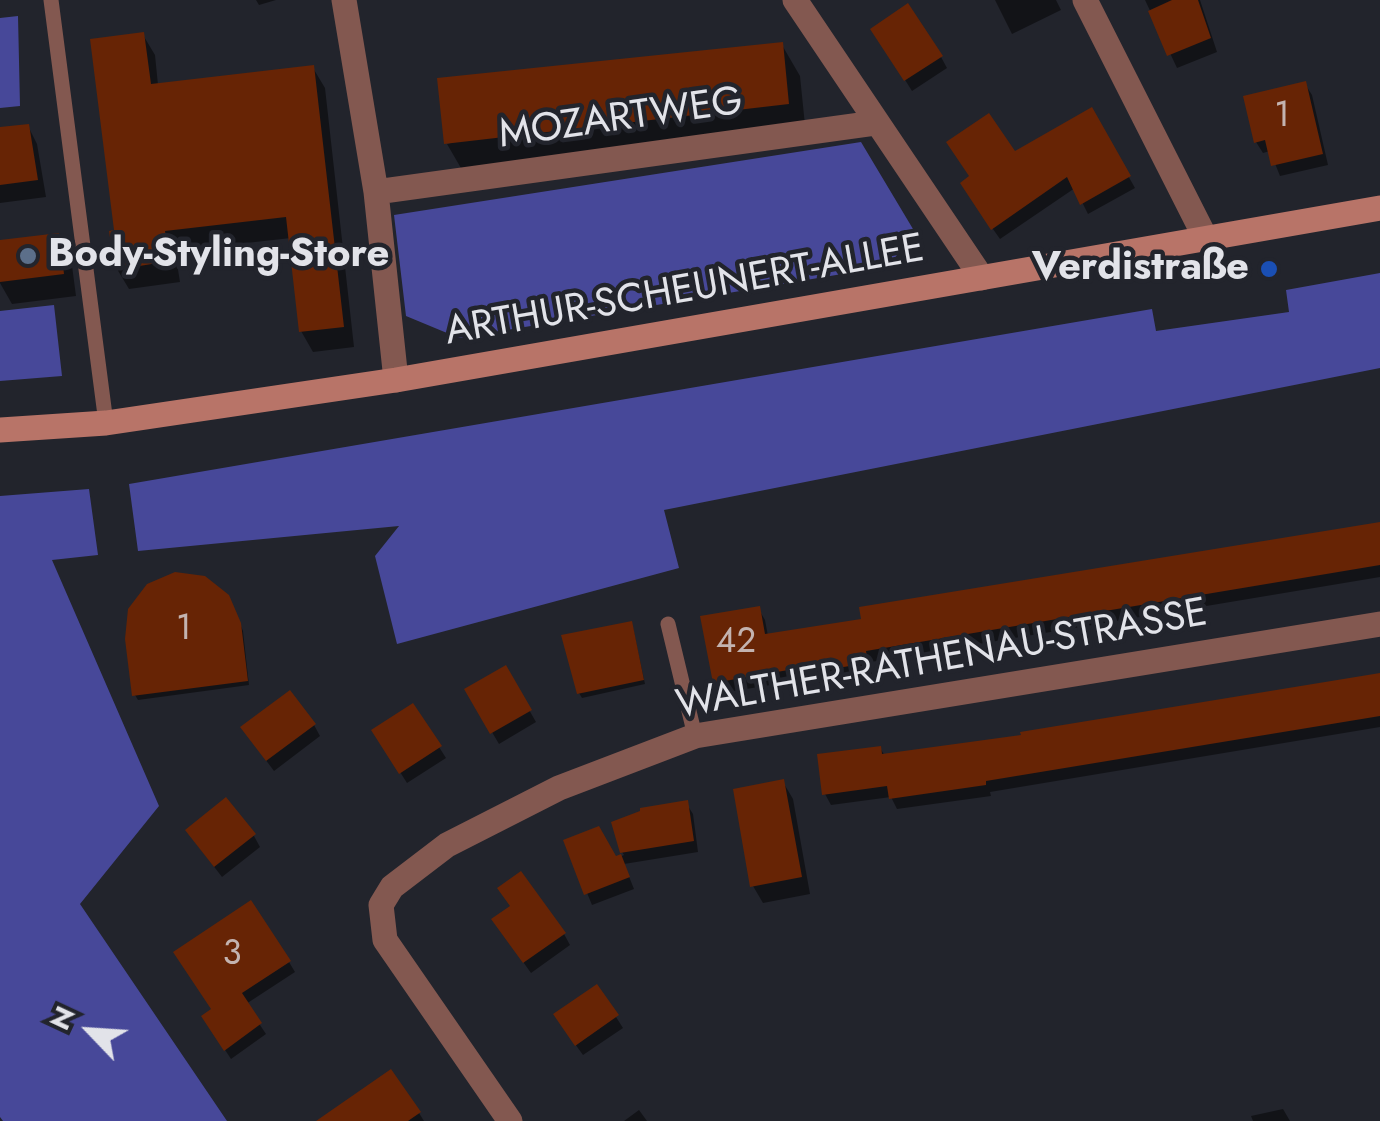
<!DOCTYPE html>
<html>
<head>
<meta charset="utf-8">
<style>
  body { margin:0 }
  #map { position:relative; width:1380px; height:1121px; overflow:hidden; background:#22242c; font-family:Jost,sans-serif }
  canvas { display:block }
  .north { position:absolute; left:40px; top:981px; width:100px; height:100px; -webkit-text-stroke:8px #22242c; paint-order:stroke; rotate:295deg; font-size:28px; font-weight:700; line-height:40px; text-align:center; color:#e2e3e9 }
  .north::after { content:''; display:block; margin:auto; width:35px; height:45px; background:#e2e3e9; clip-path:polygon(50% 0,100% 100%,50% 72%,0 100%) }
</style>
</head>
<body>
<div id="map">
<canvas width="1380" height="1121"></canvas>
<div class="north">N</div>
</div>
<script>
const c = document.querySelector('canvas').getContext('2d');
c.lineJoin = 'round';
function fill(path, color) { c.fillStyle = color; c.fill(path, 'evenodd'); }
const shape = rows => new Path2D(rows.map(r => 'M' + r).join(''));
function strokePath(path, color, width, dash) { c.strokeStyle = color; c.lineWidth = width; c.lineCap = dash ? 'butt' : 'round'; c.setLineDash(dash || []); c.stroke(path); }
function write(font, color, halo, rows, align = 'center') {
  c.font = font + ' Jost,sans-serif'; c.lineWidth = 9; c.setLineDash([]); c.textBaseline = 'middle'; c.strokeStyle = halo; c.fillStyle = color; for (const [text, x, y, turn = 0] of rows) {
    c.save(); c.translate(x, y); c.rotate((+turn || 0) * Math.PI / 180); c.textAlign = isNaN(turn) ? turn : align; if (halo) c.strokeText(text, 0, 0); c.fillText(text, 0, 0); c.restore();
  }
}
fill(shape([
  [18,16,20,106,0,108,0,18],
  [861,142,913,229,890,266,459,338,406,316,394,215],
  [1380,273,1380,368,664,510,679,568,397,644,375,556,399,526,138,551,129,484,1152,309,1156,331,1289,312,1286,290],
  [54,305,62,376,0,381,0,311],
  [89,489,98,555,52,560,159,806,80,904,227,1121,3,1121,0,1117,0,496]
]), '#474899');
fill(shape([
  [256,0,276,0,259,5],
  [995,0,1056,0,1061,10,1012,34],
  [1145,0,1200,0,1217,52,1177,68],
  [143,35,155,55,158,85,313,68,325,88,354,347,313,352,301,331,291,238,175,251,180,282,129,289,117,269,117,232],
  [880,40,941,57,947,68,912,91],
  [782,45,800,76,806,135,465,175,447,144],
  [1305,84,1312,95,1328,165,1280,176,1270,151,1263,153,1256,142],
  [1091,110,1135,188,1088,214,1075,188,1000,239,969,195,972,177],
  [28,126,37,144,46,197,0,203,0,130],
  [58,235,71,258,76,296,12,304,0,283,0,243],
  [1380,524,1380,577,871,662,872,674,810,684,807,679,722,693,716,682,758,608,765,620,768,636,864,621],
  [231,602,243,631,249,685,138,700,135,695],
  [633,628,645,684,582,698,579,693],
  [505,668,536,722,499,744,467,690],
  [1380,675,1380,727,990,792,991,796,897,809,891,797,831,805,825,794,880,748,885,756,1024,738],
  [314,725,320,736,274,771,250,739],
  [381,742,439,747,446,758,407,783],
  [783,782,793,799,810,894,763,903,753,886],
  [686,803,693,814,698,852,624,864,634,889,592,905,566,842,615,859,624,855,622,852],
  [254,836,260,847,222,877,195,842],
  [501,931,564,934,570,945,531,973],
  [289,962,295,972,246,1004,266,1034,231,1059,210,1027,214,1010],
  [597,987,623,1028,583,1055,562,1026],
  [1283,1109,1290,1121,1253,1121,1251,1116],
  [639,1110,647,1121,624,1121],
  [419,1113,424,1121,321,1121]
]), '#0007');
fill(shape([
  [1172,0,1198,0,1211,38,1167,56,1148,11],
  [908,3,943,56,904,81,870,29],
  [144,32,151,84,314,65,344,327,299,332,286,217,165,231,170,261,115,270,109,231,114,230,90,39],
  [783,42,789,104,444,144,437,78],
  [1306,81,1323,154,1271,166,1265,140,1254,143,1243,96],
  [1092,107,1131,176,1080,205,1067,177,991,230,960,183,969,176,946,142,989,113,1015,151],
  [29,124,38,180,0,185,0,127],
  [59,233,64,274,0,282,0,240],
  [1380,522,1380,565,866,651,868,663,801,674,800,668,713,683,700,616,760,606,765,634,861,619,859,607],
  [175,572,205,576,229,595,241,623,248,681,132,696,125,639,128,609,147,584],
  [632,621,644,680,577,694,561,635],
  [506,665,532,710,490,734,464,689],
  [1380,673,1380,716,986,781,986,785,889,799,887,786,822,795,817,754,881,746,882,754,1021,735,1020,732],
  [290,690,316,724,266,761,240,727],
  [413,703,442,746,399,774,371,730],
  [784,779,802,877,750,887,733,789],
  [226,797,256,834,214,867,185,830],
  [688,800,694,841,620,853,611,822,640,811,640,808],
  [599,826,616,856,621,854,630,877,584,895,563,840],
  [521,871,566,933,523,963,491,919,510,906,497,888],
  [251,900,291,961,242,993,262,1023,224,1051,201,1016,211,1009,173,952],
  [597,984,619,1015,575,1046,553,1014],
  [391,1069,421,1112,408,1121,316,1121]
]), '#672405');
strokePath(shape([
  [51,0,106,423],
  [668,624,695,736]
]), '#835850', 15);
strokePath(shape([
  [344,0,376,192,396,380],
  [795,0,982,278],
  [1085,0,1206,239],
  [376,192,875,123],
  [510,1121,385,940,381,905,392,887,447,845,559,788,695,736,1380,624]
]), '#835850', 25);
strokePath(shape([
  [0,430,106,423,396,380,1380,208]
]), '#b87468', 25);
for (const [x, y, r, color] of [
  [28,256,10,"#5c6f8a"],
  [1269,269,10,"#1a4fb4"]
]) { const dot = new Path2D(); dot.arc(x, y, r, 0, 2 * Math.PI); c.fillStyle = color; c.fill(dot); strokePath(dot, '#22242c', 4); }
write('35px', '#c3b3b0', null, [
  ["1",1282,118],
  ["1",184,631],
  ["42",736,644],
  ["3",232,956]
]);
write('40px', '#e2e3e9', '#22242c', [
  ["MOZARTWEG",621,120,-8],
  ["ARTHUR-SCHEUNERT-ALLEE",685,292,-10],
  ["WALTHER-RATHENAU-STRASSE",942,661,-10]
]);
write('bold 40px', '#e2e3e9', '#22242c', [
  ["Body-Styling-Store",48,256],
  ["Verdistraße",1249,269,"right"]
], 'left');
</script>
</body>
</html>
